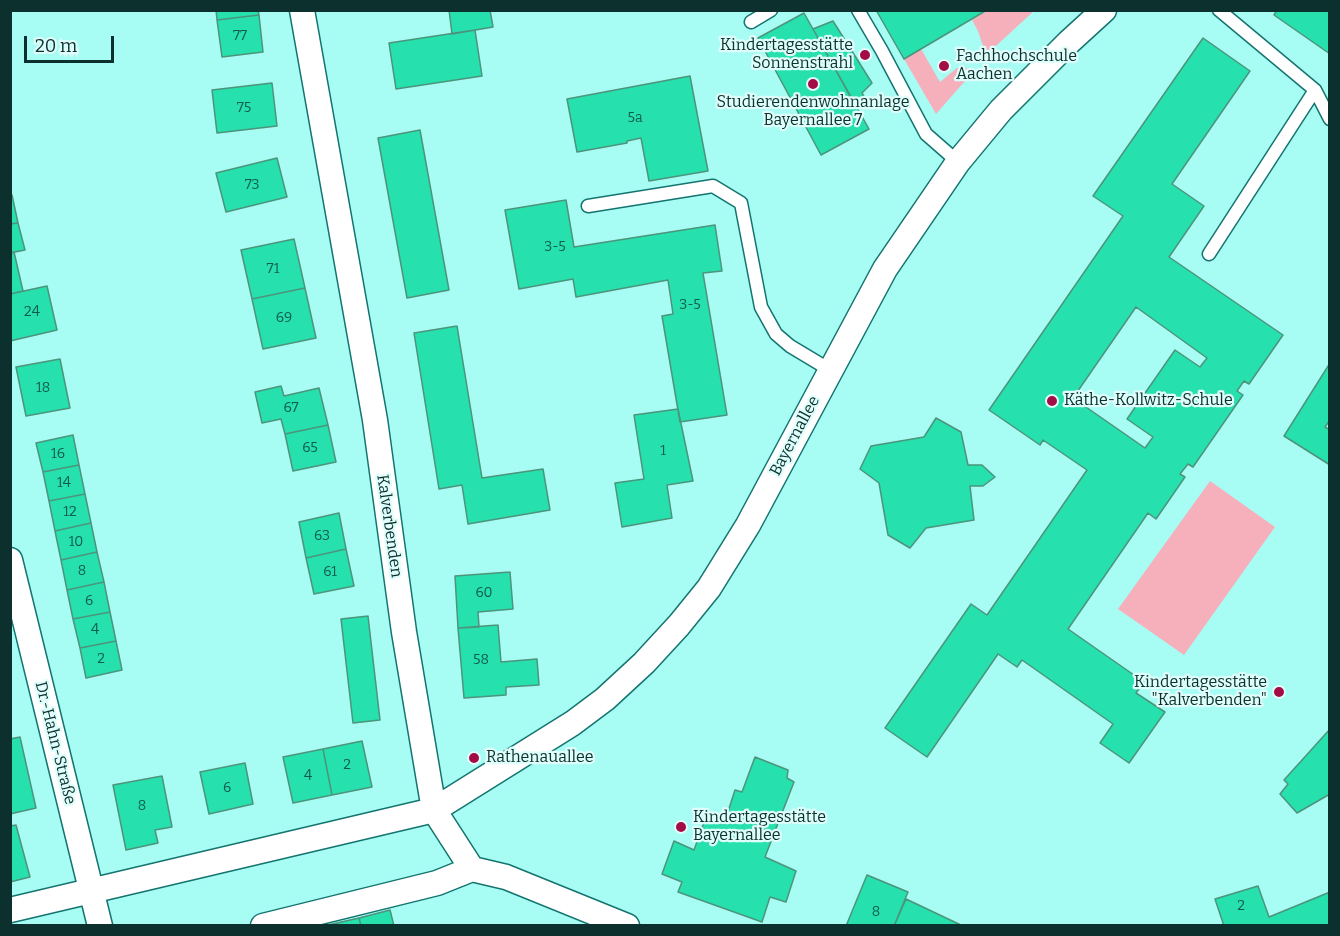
<!DOCTYPE html>
<html>
<head>
<meta charset="utf-8">
<style>
  body { margin:0 }
  #map { position:relative; width:1340px; height:936px; overflow:hidden; background:#a7fcf4; font-family:Bitter,serif }
  canvas { display:block }
  .frame { position:absolute; inset:0; border:12px solid #0b302e; pointer-events:none }
  .scale { position:absolute; left:24px; top:36px; width:90px; height:27px; box-sizing:border-box; border:3px solid #0b302e; border-top:0; padding-left:8px; font-size:18px; line-height:21px; white-space:nowrap; color:#0b302e; -webkit-text-stroke:4px #dffefb; paint-order:stroke }
</style>
</head>
<body>
<div id="map">
<canvas width="1340" height="936"></canvas>
<div class="frame"></div>
<div class="scale">20 m</div>
</div>
<script>
const c = document.querySelector('canvas').getContext('2d');
c.lineJoin = 'round';
function fill(path, color) { c.fillStyle = color; c.fill(path, 'evenodd'); }
const shape = rows => new Path2D(rows.map(r => 'M' + r).join(''));
function strokePath(path, color, width, dash) { c.strokeStyle = color; c.lineWidth = width; c.lineCap = dash ? 'butt' : 'round'; c.setLineDash(dash || []); c.stroke(path); }
function write(font, color, halo, rows, align = 'center') {
  c.font = font + ' Bitter,serif'; c.lineWidth = 4.5; c.setLineDash([]); c.textBaseline = 'middle'; c.strokeStyle = halo; c.fillStyle = color; for (const [text, x, y, turn = 0] of rows) {
    c.save(); c.translate(x, y); c.rotate((+turn || 0) * Math.PI / 180); c.textAlign = isNaN(turn) ? turn : align; if (halo) c.strokeText(text, 0, 0); c.fillText(text, 0, 0); c.restore();
  }
}
fill(shape([
  [987,11,987,10,1034,11,986,55,978,31,972,20],
  [921,49,940,82,957,68,967,68,972,73,936,114,904,59],
  [1210,481,1275,527,1184,655,1118,609]
]), '#f6b0bc');
const building = shape([
  [216,10,258,10,259,15,217,20,216,10],
  [449,10,490,10,493,27,452,34,449,10],
  [876,10,987,10,904,59,876,10],
  [1277,10,1330,10,1330,54,1274,15,1277,10],
  [804,13,869,129,821,155,758,38,804,13],
  [259,15,263,52,222,57,217,20,259,15],
  [833,21,872,83,862,93,865,98,856,107,813,29,833,21],
  [475,30,482,76,396,89,389,43,475,30],
  [1203,38,1250,71,1172,184,1204,206,1169,257,1283,335,1249,384,1244,381,1237,391,1243,395,1193,467,1188,464,1180,474,1185,477,1156,519,1148,513,1068,629,1144,682,1136,693,1165,712,1129,763,1100,743,1113,724,1022,660,1017,667,998,654,927,757,885,728,971,604,987,615,1087,470,1043,440,1040,445,989,410,1123,216,1093,196,1203,38],
  [1136,307,1207,358,1200,367,1175,350,1127,419,1153,437,1145,448,1073,398,1136,307],
  [690,76,708,171,649,181,641,138,627,141,627,143,577,152,567,99,690,76],
  [272,83,277,126,217,133,212,90,272,83],
  [420,130,449,290,407,298,378,138,420,130],
  [277,158,287,197,226,212,216,173,277,158],
  [12,195,18,223,10,224,10,196,12,195],
  [566,200,574,247,715,225,722,271,703,273,727,415,680,422,662,316,673,314,668,280,576,297,573,279,519,289,505,210,566,200],
  [18,223,25,250,10,253,10,224,18,223],
  [294,239,305,288,252,299,241,250,294,239],
  [14,252,23,291,10,294,10,253,14,252],
  [47,286,57,330,10,341,10,294,47,286],
  [305,288,316,338,263,349,252,299,305,288],
  [457,326,482,478,543,469,550,510,468,524,462,485,439,489,414,333,457,326],
  [60,359,70,408,26,416,16,367,60,359],
  [1330,363,1330,420,1325,427,1330,430,1330,465,1284,436,1330,363],
  [281,386,284,396,319,388,328,425,285,434,281,419,262,423,255,392,281,386],
  [678,409,693,481,667,485,672,518,622,527,615,483,644,479,634,415,678,409],
  [936,418,961,432,968,465,982,465,995,477,983,486,970,486,974,520,926,528,910,548,888,535,879,483,860,469,871,446,924,437,936,418],
  [328,425,336,462,293,471,285,434,328,425],
  [73,435,79,465,43,472,36,443,73,435],
  [79,465,85,494,49,501,43,472,79,465],
  [85,494,91,523,55,531,49,501,85,494],
  [339,513,346,549,306,558,299,522,339,513],
  [91,523,97,552,61,560,55,531,91,523],
  [346,549,354,586,314,594,306,558,346,549],
  [97,552,104,582,67,590,61,560,97,552],
  [510,572,513,609,478,612,479,627,458,628,455,576,510,572],
  [104,582,110,612,73,619,67,590,104,582],
  [110,612,116,641,80,648,73,619,110,612],
  [368,616,380,720,353,723,341,619,368,616],
  [498,625,501,662,537,659,539,685,506,687,506,695,464,698,458,628,498,625],
  [116,641,122,670,86,678,80,648,116,641],
  [1330,729,1330,794,1297,813,1280,794,1288,784,1284,780,1330,729],
  [20,737,36,808,10,814,10,739,20,737],
  [362,741,372,787,332,795,323,749,362,741],
  [323,749,332,795,293,803,283,757,323,749],
  [755,757,788,770,787,778,794,782,765,857,796,871,786,902,770,897,762,922,678,892,682,882,662,874,674,841,694,850,706,817,724,824,735,790,742,792,755,757],
  [245,763,253,804,209,814,200,772,245,763],
  [162,776,172,827,155,830,158,843,126,850,113,785,162,776],
  [16,825,30,877,10,882,10,826,16,825],
  [867,875,908,892,894,926,846,926,867,875],
  [1258,886,1269,917,1330,892,1330,926,1224,926,1215,899,1258,886],
  [906,899,963,926,894,926,906,899],
  [390,910,394,926,361,926,359,918,390,910],
  [359,918,361,926,328,926,328,925,359,918]
]);
fill(building, '#26e0ae');
strokePath(building, '#4c947b', 1.5);
const lane = shape([
  [858,10,882,51,926,134,958,162],
  [1219,10,1315,90,1330,119],
  [751,22,771,10],
  [588,206,713,186,741,203,761,307,776,334,790,346,830,370],
  [1209,254,1315,90]
]);
const street = shape([
  [302,10,375,420,404,632,434,810,472,869,506,877,627,926],
  [10,560,100,926],
  [10,910,434,810,573,723,605,699,644,663,679,625,709,588,748,525,885,269,958,162,1001,110,1069,42,1104,10],
  [263,926,437,883,472,869]
]);
strokePath(lane, '#14746f', 15);
strokePath(street, '#14746f', 27);
strokePath(lane, '#fff', 12);
strokePath(street, '#fff', 24);
for (const [x, y, r, color] of [
  [865,55,6,"#a40c45"],
  [944,66,6,"#a40c45"],
  [813,84,6,"#a40c45"],
  [1052,401,6,"#a40c45"],
  [1279,692,6,"#a40c45"],
  [474,758,6,"#a40c45"],
  [681,827,6,"#a40c45"]
]) { const dot = new Path2D(); dot.arc(x, y, r, 0, 2 * Math.PI); c.fillStyle = color; c.fill(dot); strokePath(dot, '#dffefb', 2); }
write('14px', '#125c4e', null, [
  ["77",240,36],
  ["75",244,108],
  ["5a",635,118],
  ["73",252,185],
  ["3-5",555,247],
  ["71",273,269],
  ["3-5",690,305],
  ["24",32,312],
  ["69",284,318],
  ["18",43,388],
  ["67",291,408],
  ["65",310,448],
  ["1",663,451],
  ["16",58,454],
  ["14",64,483],
  ["12",70,512],
  ["63",322,536],
  ["10",76,542],
  ["8",82,571],
  ["61",330,572],
  ["60",484,593],
  ["6",89,601],
  ["4",95,630],
  ["2",101,659],
  ["58",481,660],
  ["2",347,765],
  ["4",308,776],
  ["6",227,788],
  ["8",142,806],
  ["2",1241,906],
  ["8",876,912]
]);
write('16px', '#0b302e', '#dffefb', [
  ["Kindertagesstätte",853,46,"right"],
  ["Sonnenstrahl",853,64,"right"],
  ["Fachhochschule",956,57],
  ["Aachen",956,75],
  ["Studierendenwohnanlage",813,103,"center"],
  ["Bayernallee 7",813,121,"center"],
  ["Käthe-Kollwitz-Schule",1064,401],
  ["Kindertagesstätte",1267,683,"right"],
  ["\"Kalverbenden\"",1267,701,"right"],
  ["Rathenauallee",486,758],
  ["Kindertagesstätte",693,818],
  ["Bayernallee",693,836]
], 'left');
write('16px', '#0b302e', '#dffefb', [
  ["Bayernallee",795,436,-62],
  ["Kalverbenden",389,526,82],
  ["Dr.-Hahn-Straße",55,743,76]
]);
</script>
</body>
</html>
